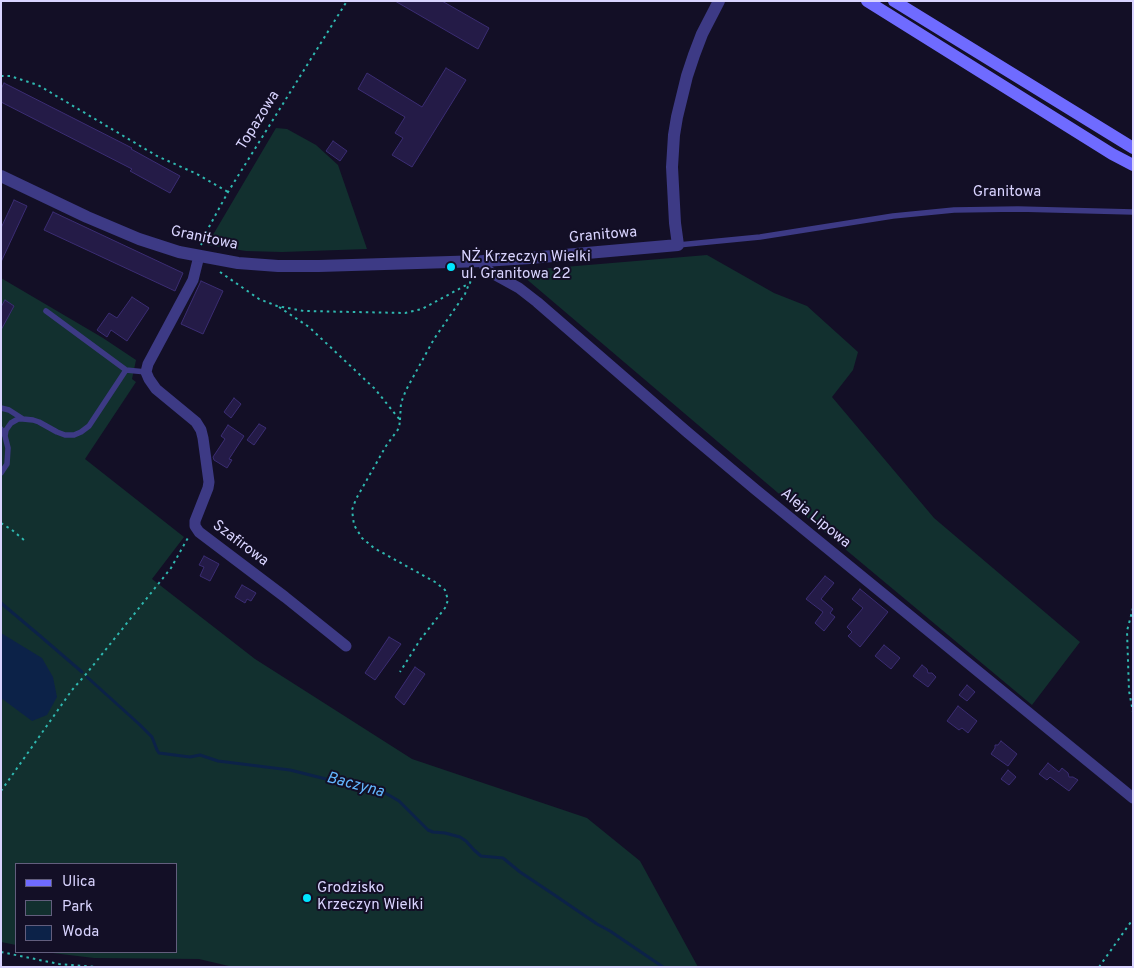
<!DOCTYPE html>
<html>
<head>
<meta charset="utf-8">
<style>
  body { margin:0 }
  #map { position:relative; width:1134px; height:968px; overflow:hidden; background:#130f26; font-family:Overpass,sans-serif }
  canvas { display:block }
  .frame { position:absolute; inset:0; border:2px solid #d9d4ff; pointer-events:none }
  .legend { position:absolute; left:15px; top:863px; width:162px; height:90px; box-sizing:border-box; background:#130f26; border:1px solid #625e7d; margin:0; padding:6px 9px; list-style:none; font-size:15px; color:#d9d4ff }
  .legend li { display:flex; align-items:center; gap:10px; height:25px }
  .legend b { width:25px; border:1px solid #625e7d }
</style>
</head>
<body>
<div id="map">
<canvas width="1134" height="968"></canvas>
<div class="frame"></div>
<ul class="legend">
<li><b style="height:6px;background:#6f6bff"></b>Ulica</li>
<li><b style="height:14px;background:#12302f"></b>Park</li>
<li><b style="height:14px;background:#0c2248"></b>Woda</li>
</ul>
</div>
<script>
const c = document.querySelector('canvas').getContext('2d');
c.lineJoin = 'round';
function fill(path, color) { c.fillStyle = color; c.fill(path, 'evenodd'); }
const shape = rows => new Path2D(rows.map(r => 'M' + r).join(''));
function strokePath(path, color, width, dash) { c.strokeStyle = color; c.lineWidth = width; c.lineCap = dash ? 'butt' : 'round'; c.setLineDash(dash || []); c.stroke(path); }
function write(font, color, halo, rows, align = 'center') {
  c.font = font + ' Overpass,sans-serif'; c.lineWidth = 4; c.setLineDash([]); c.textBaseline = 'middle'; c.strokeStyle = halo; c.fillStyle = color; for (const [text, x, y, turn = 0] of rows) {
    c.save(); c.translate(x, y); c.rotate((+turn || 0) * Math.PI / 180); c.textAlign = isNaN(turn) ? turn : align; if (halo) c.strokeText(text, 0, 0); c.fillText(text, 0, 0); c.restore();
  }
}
fill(shape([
  [276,128,287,129,316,145,338,165,367,249,282,252,246,251,207,245],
  [707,255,774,293,807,306,858,352,853,370,832,397,934,518,1080,642,1032,705,791,504,517,271],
  [1,278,103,338,136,360,132,379,136,382,85,459,184,537,152,579,255,659,412,759,587,818,640,861,698,967,233,967,199,959,94,958,44,952,176,952,176,864,16,864,16,945,1,942]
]), '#12302f');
fill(shape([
  [1,633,42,658,53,677,57,697,47,715,32,721,1,698]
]), '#0c2248');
strokePath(shape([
  [1,603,39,635,82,672],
  [87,677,139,724,152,737,157,750,159,753,190,757,200,755,218,761,290,770,358,787,372,789,387,794,399,801,428,830,433,832,445,833,460,837,466,841,474,850,481,856,503,858,520,872,553,894,597,924,610,931,663,967]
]), '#0c2248', 3);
const building = shape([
  [395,1,442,1,489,28,478,49,395,1],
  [446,68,466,80,412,167,392,155,403,138,395,133,405,117,358,89,367,73,422,107,446,68],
  [4,83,132,148,131,149,180,176,170,193,130,171,132,169,1,102,1,89,4,83],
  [333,141,347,151,340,161,326,151,333,141],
  [14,200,27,206,1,262,1,228,14,200],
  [53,212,183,273,175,291,44,230,53,212],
  [201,281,223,291,203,334,181,324,201,281],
  [132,297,149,308,127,341,111,330,107,337,97,330,109,313,117,318,132,297],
  [5,300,14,306,1,330,1,307,5,300],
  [234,398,241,404,231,418,224,412,234,398],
  [259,424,266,428,254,445,247,440,259,424],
  [228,425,244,436,229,459,232,460,227,468,214,460,213,457,225,439,221,436,228,425],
  [204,556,219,564,210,581,200,576,204,567,199,565,204,556],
  [825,576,834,583,821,599,833,609,830,613,835,617,824,631,815,623,823,612,806,599,825,576],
  [242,585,256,593,251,601,247,599,245,603,235,597,242,585],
  [860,589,888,612,860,647,848,636,852,632,847,627,863,608,852,599,860,589],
  [389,637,401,644,375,680,365,673,389,637],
  [884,645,900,658,891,669,875,656,884,645],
  [922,665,927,669,928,673,932,673,936,677,928,687,913,676,922,665],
  [415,667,425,674,404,705,395,697,415,667],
  [967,685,975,692,967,701,959,695,967,685],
  [958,706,977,721,968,733,962,728,959,730,947,721,958,706],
  [1001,741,1017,754,1008,766,991,754,995,748,995,745,998,745,1001,741],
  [1048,763,1059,772,1062,768,1068,773,1069,777,1073,777,1078,780,1069,791,1050,777,1047,780,1039,774,1048,763],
  [1008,770,1016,777,1009,785,1001,779,1008,770]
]);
fill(building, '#241b47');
strokePath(building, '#3b2d73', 1);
strokePath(shape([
  [1,76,10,76,38,85,157,156,197,174,228,192],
  [201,245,209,227,228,192,347,1],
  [220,272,259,299,277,306,304,311,405,313,422,309,470,283,473,273],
  [279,307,309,327,375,389,400,420,399,428,386,446,356,499,352,510,354,525,362,538,374,548,435,582,445,590,448,600,445,608,420,640,400,672],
  [400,420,401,403,406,390,434,339,465,294,469,284],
  [1,523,12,530,24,540],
  [1133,608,1127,631,1129,691,1133,712],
  [1,791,72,690,87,673,171,568,189,536],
  [1,952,59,964,97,967,134,967],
  [1099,967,1133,919]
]), '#2fb8b0', 2, [2.5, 4]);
strokePath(shape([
  [678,245,760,237,893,216,954,210,1018,209,1133,212],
  [46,311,126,370],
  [1,408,9,410,23,419,33,420,39,422,57,432,65,435,74,435,81,432,89,426,126,370,146,372],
  [1,429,5,436,8,448,7,464,1,473],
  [5,436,6,430,11,423,18,419,23,419]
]), '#3d3a85', 5.5);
strokePath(shape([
  [199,256,193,280,148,364,146,372,149,379,156,389,196,422,201,430,203,438,209,482,208,488,195,521,195,526,199,532,285,597,346,646],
  [483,261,485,267,490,272,519,288,537,302,687,432,756,490,1133,798]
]), '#3d3a85', 11);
strokePath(shape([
  [1,176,87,217,139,239,179,252,238,263,278,266,319,266,483,261,530,258,678,245,675,223,672,167,674,135,677,117,687,76,694,55,702,34,719,1]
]), '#3d3a85', 12);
strokePath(shape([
  [867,1,1112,154,1133,165],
  [894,1,1133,148]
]), '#6f6bff', 12);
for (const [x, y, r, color] of [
  [451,267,5,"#00e5ff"],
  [307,898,5,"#00e5ff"]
]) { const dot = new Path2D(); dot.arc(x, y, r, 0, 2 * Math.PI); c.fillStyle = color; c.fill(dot); strokePath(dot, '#130f26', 2); }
write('15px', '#d9d4ff', '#130f26', [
  ["Topazowa",259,121,-58],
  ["Granitowa",1007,193],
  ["Granitowa",603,236,-5],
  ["Granitowa",204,239,12],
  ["Aleja Lipowa",815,519,39],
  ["Szafirowa",240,544,37]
]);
write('15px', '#d9d4ff', '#130f26', [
  ["NŻ Krzeczyn Wielki",461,258],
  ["ul. Granitowa 22",461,275],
  ["Grodzisko",317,889],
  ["Krzeczyn Wielki",317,906]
], 'left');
write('italic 16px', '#62b6ff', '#130f26', [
  ["Baczyna",355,786,15]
]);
</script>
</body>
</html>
